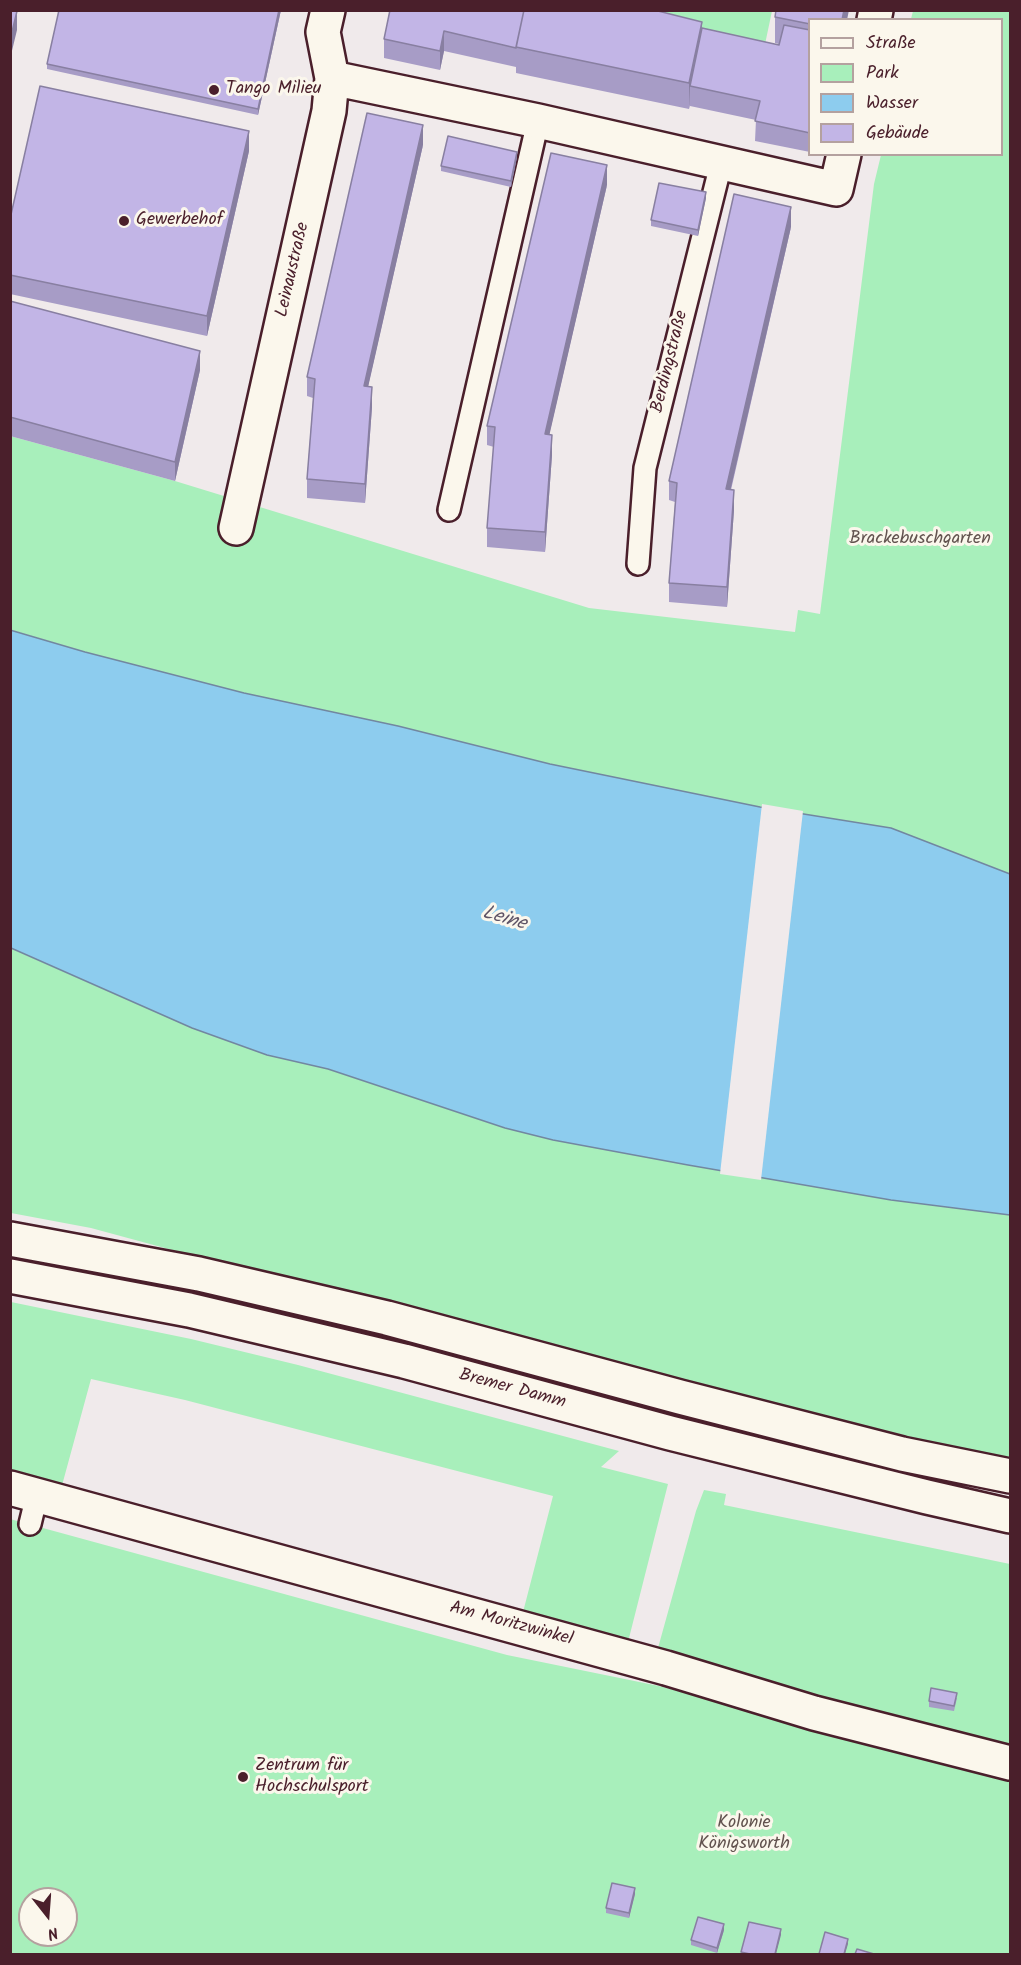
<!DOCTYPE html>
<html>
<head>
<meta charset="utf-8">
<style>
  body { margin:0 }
  #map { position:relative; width:1021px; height:1965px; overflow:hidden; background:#f0eaeb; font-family:Kalam,sans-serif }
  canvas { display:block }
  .frame { position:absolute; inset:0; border:12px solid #4a1f2b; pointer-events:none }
  .legend { position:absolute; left:808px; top:18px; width:195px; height:138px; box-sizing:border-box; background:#fbf7ec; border:2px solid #b4a19f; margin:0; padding:8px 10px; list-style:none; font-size:18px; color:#4a1f2b }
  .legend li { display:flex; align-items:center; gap:12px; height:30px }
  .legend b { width:30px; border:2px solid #b4a19f }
  .north { position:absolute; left:18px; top:1887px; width:60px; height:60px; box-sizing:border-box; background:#fbf7ec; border:2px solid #b4a19f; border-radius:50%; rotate:163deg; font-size:16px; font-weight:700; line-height:24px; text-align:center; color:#4a1f2b }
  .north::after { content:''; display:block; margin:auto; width:21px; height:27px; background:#4a1f2b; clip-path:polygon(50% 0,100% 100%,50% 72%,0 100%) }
</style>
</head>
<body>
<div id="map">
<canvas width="1021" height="1965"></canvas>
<div class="frame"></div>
<ul class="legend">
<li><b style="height:8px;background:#fbf7ec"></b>Straße</li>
<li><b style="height:16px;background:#a8efbb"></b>Park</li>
<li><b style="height:16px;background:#8dccee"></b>Wasser</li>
<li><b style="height:16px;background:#c2b5e6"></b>Gebäude</li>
</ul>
<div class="north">N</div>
</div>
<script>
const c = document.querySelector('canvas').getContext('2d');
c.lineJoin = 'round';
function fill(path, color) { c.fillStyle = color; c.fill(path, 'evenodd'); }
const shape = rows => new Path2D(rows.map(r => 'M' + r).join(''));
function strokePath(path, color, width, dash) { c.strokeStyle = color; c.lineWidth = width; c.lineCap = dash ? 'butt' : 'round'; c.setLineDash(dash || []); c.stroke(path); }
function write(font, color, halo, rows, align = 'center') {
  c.font = font + ' Kalam,sans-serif'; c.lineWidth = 6; c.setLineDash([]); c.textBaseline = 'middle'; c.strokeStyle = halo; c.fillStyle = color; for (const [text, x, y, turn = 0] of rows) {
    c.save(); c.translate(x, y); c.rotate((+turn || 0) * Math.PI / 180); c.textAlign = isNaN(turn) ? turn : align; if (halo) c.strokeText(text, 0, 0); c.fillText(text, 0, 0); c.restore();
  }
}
fill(shape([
  [588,11,772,11,764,49],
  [913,11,1010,11,1010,874,891,828,760,807,550,764,398,726,244,693,85,652,11,630,10,436,175,481,589,608,795,632,798,610,820,614,874,184,881,155,1002,154,1002,20,911,19],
  [10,948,192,1028,267,1055,328,1069,553,1140,891,1200,1010,1215,1010,1458,915,1438,290,1282,91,1228,11,1213],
  [11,1302,191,1339,298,1365,619,1451,601,1467,668,1484,628,1642,522,1616,553,1496,185,1400,91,1379,61,1489,11,1477],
  [704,1490,726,1494,724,1505,1010,1564,1010,1746,840,1709,658,1648,696,1511],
  [10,1519,507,1655,659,1686,1010,1780,1010,1954,11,1954],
  [30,1899,66,1899,66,1935,30,1935]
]), '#a8efbb');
const water = shape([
  [10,630,85,652,244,693,398,726,550,764,760,807,891,828,1010,874,1010,1215,891,1200,688,1165,553,1140,505,1128,328,1069,267,1055,192,1028,11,948,10,630]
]);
fill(water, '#8dccee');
strokePath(water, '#7287a0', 1.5);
fill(shape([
  [762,804,803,811,761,1180,720,1174]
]), '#f0eaeb');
const lane = shape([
  [449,510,538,121],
  [638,564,645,468,721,164],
  [30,1524,37,1495]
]);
const street = shape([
  [874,20,876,10],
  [332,78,538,121,836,189,844,154],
  [236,528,329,111,332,78,323,32,328,10],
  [10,1488,666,1668,814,1713,1010,1763]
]);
const secondary = shape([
  [10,1239,199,1274,387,1318,680,1397,902,1454,1010,1476],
  [10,1276,189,1310,404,1361,670,1433,927,1497,1010,1516]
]);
strokePath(lane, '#4a1f2b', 26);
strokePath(street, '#4a1f2b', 38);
strokePath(secondary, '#4a1f2b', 38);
strokePath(lane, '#fbf7ec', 21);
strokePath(street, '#fbf7ec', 33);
strokePath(secondary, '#fbf7ec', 33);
fill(shape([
  [281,10,258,115,47,69,47,64],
  [390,10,702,28,779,45,779,44,775,43,775,17,810,20,810,152,755,141,756,120,690,106,690,105,689,109,516,73,516,67,444,51,440,70,384,58,384,39],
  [423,145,368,386,372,407,365,503,307,498,307,479,313,398,307,396,307,377],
  [249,151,207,336,10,294,10,219],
  [517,157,511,187,441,171,441,166],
  [607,185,549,435,552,455,545,552,487,547,487,528,494,447,487,445,487,426],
  [706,198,698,236,651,226,651,220],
  [791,227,731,490,734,510,727,607,669,602,669,583,675,502,669,500,669,481],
  [10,301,200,370,175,481,10,436],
  [957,1698,954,1711,929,1707,929,1701],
  [635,1894,629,1918,606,1913,606,1908],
  [724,1930,717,1953,691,1945,691,1940]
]), '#a79cc6');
fill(shape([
  [279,10,281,10,258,115,258,109],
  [844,10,849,10,847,20,842,20],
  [17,11,17,30,10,59,10,40],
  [702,22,702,48,690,86,689,109,689,83],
  [444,31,444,51,440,70,440,51],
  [423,125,423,145,364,405,364,386],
  [249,131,249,151,207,336,207,316],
  [517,152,517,157,511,187,511,181],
  [607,165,607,185,545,454,545,434],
  [706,192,706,198,698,236,698,230],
  [791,207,791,227,726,509,726,489],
  [200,351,200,370,175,481,175,462],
  [372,387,372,407,365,503,365,484],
  [552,435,552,455,545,552,545,532],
  [734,490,734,510,727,607,727,587],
  [635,1888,635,1894,629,1918,629,1913],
  [724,1924,724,1930,717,1953,717,1948],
  [781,1929,781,1935,776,1954,775,1954],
  [848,1939,848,1944,845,1954,844,1954]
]), '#887fa1');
const building = shape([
  [10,10,17,11,10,40,10,10],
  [59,10,279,10,258,109,47,64,59,10],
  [390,10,524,10,516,48,444,31,440,51,384,39,390,10],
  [524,10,654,10,702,22,689,83,516,47,524,10],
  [776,10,844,10,842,20,810,20,810,24,775,17,776,10],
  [784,25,810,30,810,133,755,121,760,101,690,86,702,28,779,45,784,25],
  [40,86,249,131,207,316,10,275,10,219,40,86],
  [367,113,423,125,364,386,372,387,365,484,307,479,315,379,307,377,367,113],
  [448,136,517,152,511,181,441,166,448,136],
  [551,153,607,165,545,434,552,435,545,532,487,528,495,427,487,426,551,153],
  [659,183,706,192,698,230,651,220,659,183],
  [734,194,791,207,726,489,734,490,727,587,669,583,677,483,669,481,734,194],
  [10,301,200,351,175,462,10,417,10,301],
  [931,1688,957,1693,954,1706,929,1701,931,1688],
  [612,1883,635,1888,629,1913,606,1908,612,1883],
  [698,1917,724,1924,717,1948,691,1940,698,1917],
  [749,1922,781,1929,775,1954,750,1954,741,1952,749,1922],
  [825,1932,848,1939,844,1954,819,1954,825,1932],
  [857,1949,874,1954,855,1954,857,1949]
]);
fill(building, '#c2b5e6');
strokePath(building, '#887fa1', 1.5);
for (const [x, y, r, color] of [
  [214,90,6,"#4a1f2b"],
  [124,221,6,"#4a1f2b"],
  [243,1777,6,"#4a1f2b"]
]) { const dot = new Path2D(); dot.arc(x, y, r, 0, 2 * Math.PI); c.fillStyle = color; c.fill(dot); strokePath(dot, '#fbf7ec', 2); }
write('18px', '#4a1f2b', '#fbf7ec', [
  ["Tango Milieu",226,90],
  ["Gewerbehof",136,221],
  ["Zentrum für",255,1767],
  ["Hochschulsport",255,1788]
], 'left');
write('18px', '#4a1f2b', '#fbf7ec', [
  ["Leinaustraße",294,270,-77],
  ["Berdingstraße",671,362,-76],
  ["Bremer Damm",512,1390,15],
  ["Am Moritzwinkel",511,1625,15]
]);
write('18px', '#62534f', '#fbf7ec', [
  ["Brackebuschgarten",920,540],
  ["Kolonie",744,1824],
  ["Königsworth",744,1845]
]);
write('italic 20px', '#5e5366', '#fbf7ec', [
  ["Leine",504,920,16]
]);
</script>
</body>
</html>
